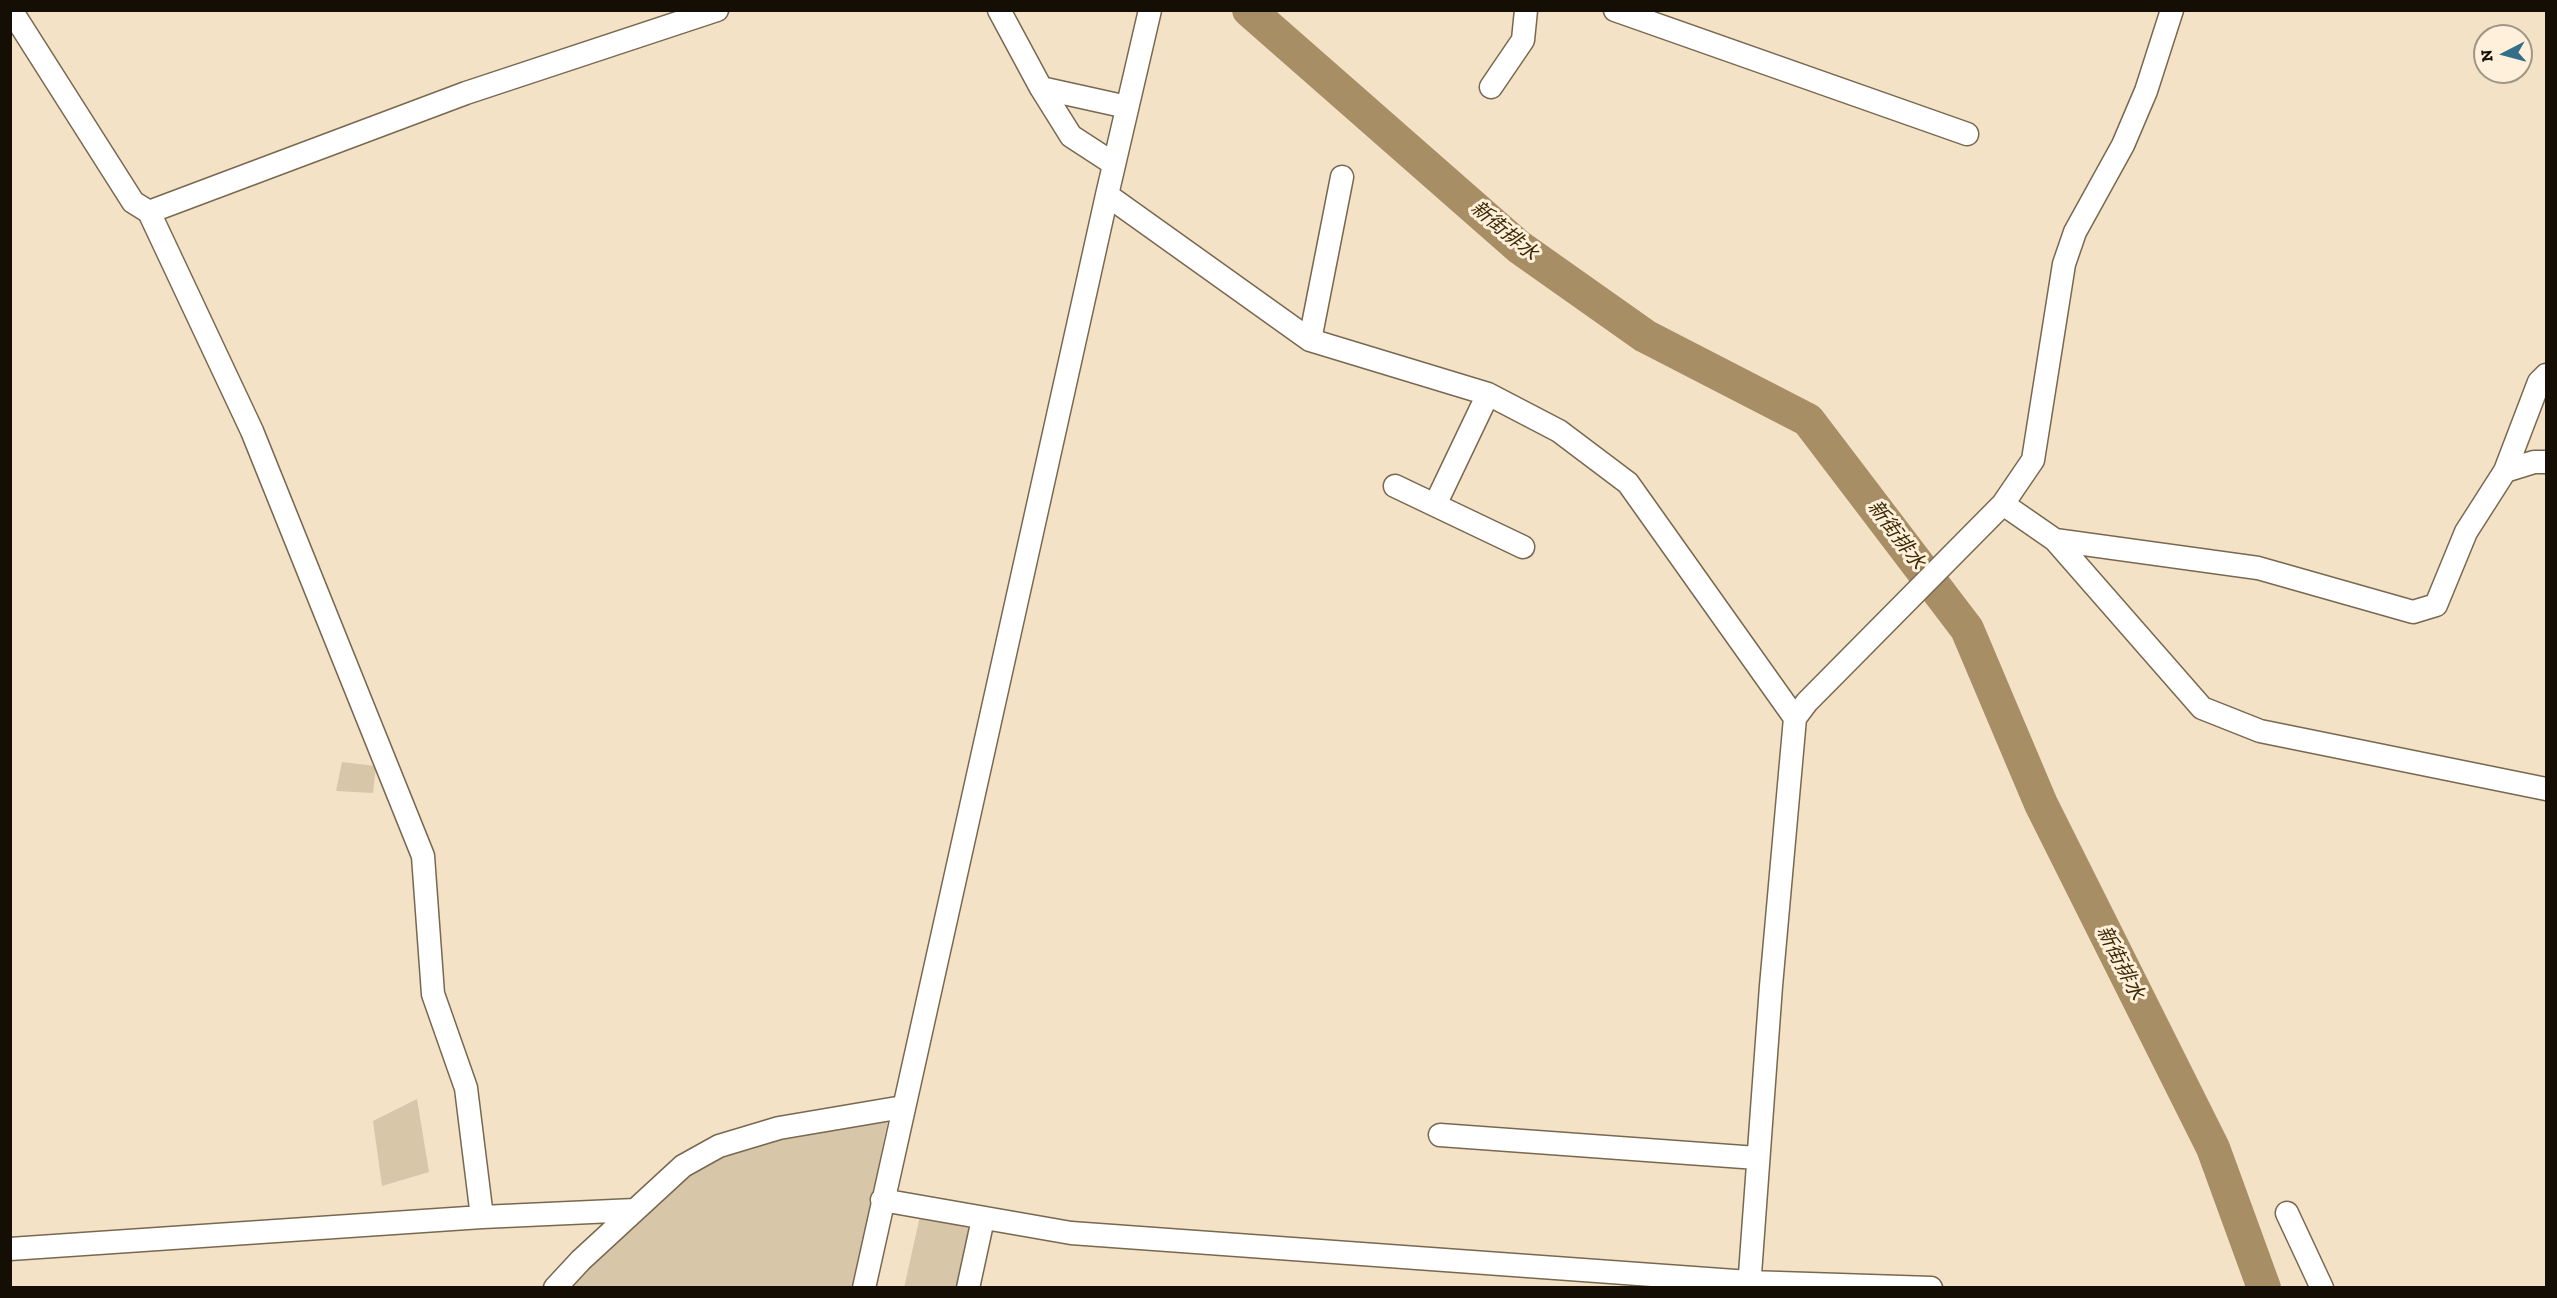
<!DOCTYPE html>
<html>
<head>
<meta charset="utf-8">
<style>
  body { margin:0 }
  #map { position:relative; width:2557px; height:1298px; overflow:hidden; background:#f4e2c7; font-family:"Zilla Slab",serif }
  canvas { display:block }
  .frame { position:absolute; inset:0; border:12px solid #140e05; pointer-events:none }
  .north { position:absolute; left:2473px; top:24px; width:60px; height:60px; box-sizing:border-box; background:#fef0da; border:2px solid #a09685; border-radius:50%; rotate:264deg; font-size:16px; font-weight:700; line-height:24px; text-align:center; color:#140e05 }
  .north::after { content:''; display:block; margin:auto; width:21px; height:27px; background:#346f87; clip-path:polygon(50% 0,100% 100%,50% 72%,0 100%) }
</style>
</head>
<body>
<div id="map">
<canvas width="2557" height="1298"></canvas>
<div class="frame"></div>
<div class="north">N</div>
</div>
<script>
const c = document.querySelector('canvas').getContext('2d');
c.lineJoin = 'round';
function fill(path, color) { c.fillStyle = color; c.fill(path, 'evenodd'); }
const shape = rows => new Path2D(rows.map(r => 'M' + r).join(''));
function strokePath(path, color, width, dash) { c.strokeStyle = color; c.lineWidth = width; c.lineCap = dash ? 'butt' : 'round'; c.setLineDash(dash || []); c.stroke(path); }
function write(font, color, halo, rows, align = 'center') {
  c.font = font + ' "Zilla Slab","Noto Sans TC",serif'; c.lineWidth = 6; c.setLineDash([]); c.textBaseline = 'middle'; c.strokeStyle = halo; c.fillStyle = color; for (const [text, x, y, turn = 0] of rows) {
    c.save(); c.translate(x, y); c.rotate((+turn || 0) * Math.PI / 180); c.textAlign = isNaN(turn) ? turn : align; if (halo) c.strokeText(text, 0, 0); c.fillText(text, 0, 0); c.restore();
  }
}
fill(shape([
  [342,762,376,766,373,793,336,791],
  [417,1099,429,1172,382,1186,373,1121],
  [888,1119,855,1287,568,1288,651,1206,705,1161,731,1149,826,1126],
  [920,1216,964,1224,972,1233,961,1287,904,1288]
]), '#d8c6a9');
strokePath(shape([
  [1249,10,1519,247,1645,336,1808,420,1967,629,2041,804,2213,1148,2264,1288]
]), '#a88e65', 34);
const minor = shape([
  [11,10,133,202,149,212,252,431,423,856,433,994,466,1088,482,1217],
  [999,10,1041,88,1127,107],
  [1615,10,1967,134],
  [1491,87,1523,40,1526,10],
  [1041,88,1071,136,1114,164],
  [1107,195,1310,340,1488,394,1559,431,1628,483,1795,718,1807,702,2003,504,2055,540,2202,708,2260,731,2546,789],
  [149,212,466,93,717,10],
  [1310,340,1342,177],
  [2505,471,2539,382,2546,375],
  [1395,486,1523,547],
  [2003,504,2033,460,2064,264,2075,232,2123,145,2146,91,2172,10],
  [1435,505,1488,394],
  [2055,540,2258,568,2413,612,2436,605,2466,532,2505,471,2534,462,2546,462],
  [1440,1135,1757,1158],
  [882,1200,1071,1233,1749,1282,1931,1288],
  [2287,1213,2322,1288],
  [10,1249,482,1217,635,1210],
  [555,1288,581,1260,683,1166,719,1146,779,1128,903,1107],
  [864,1288,1107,195,1150,10],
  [968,1288,983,1219],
  [1749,1288,1771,986,1795,718]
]);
strokePath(minor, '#786850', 25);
strokePath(minor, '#fff', 22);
write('italic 20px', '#3c2905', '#fef0da', [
  ["新街排水",1504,231,40],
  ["新街排水",1896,535,53],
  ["新街排水",2120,963,63]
]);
</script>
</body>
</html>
